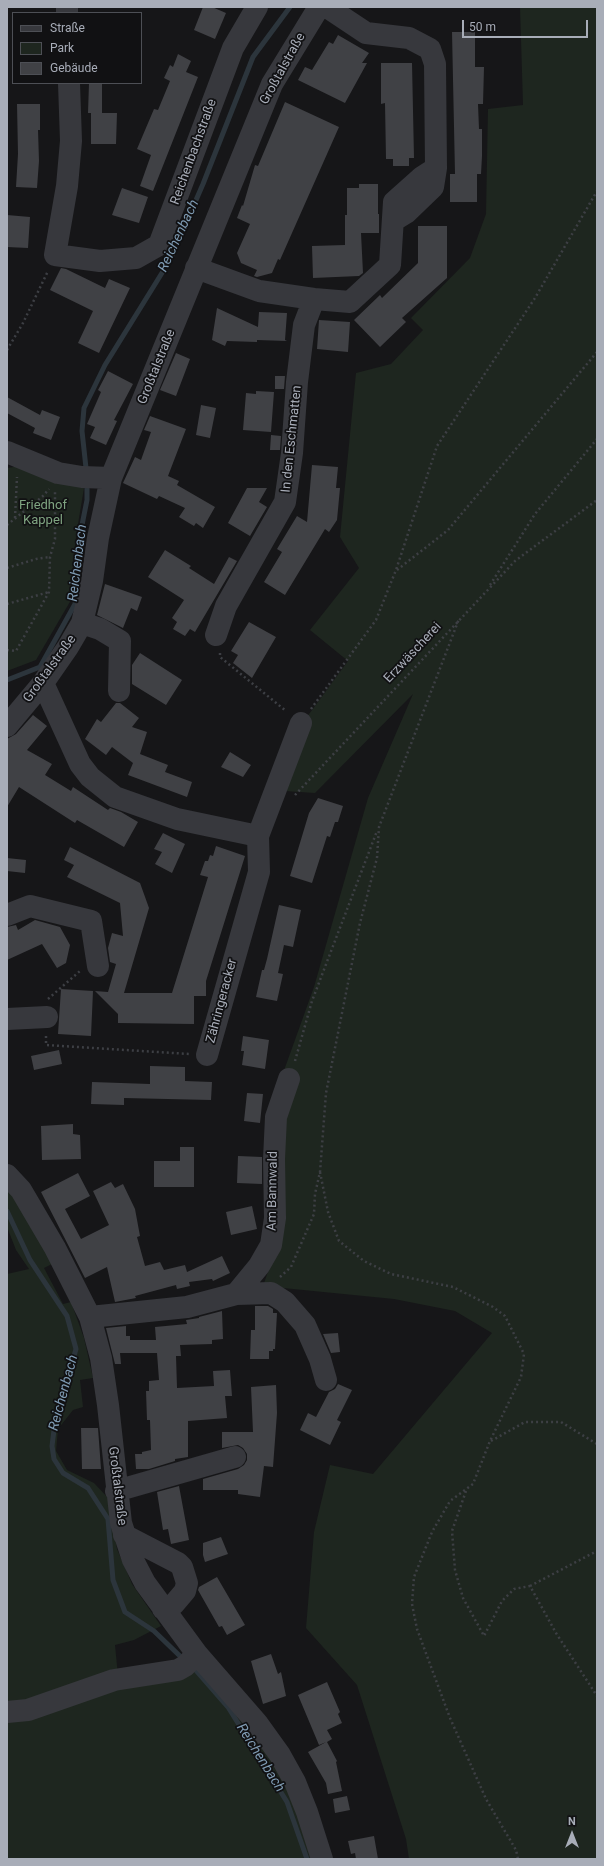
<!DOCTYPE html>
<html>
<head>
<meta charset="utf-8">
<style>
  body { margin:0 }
  #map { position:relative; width:604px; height:1866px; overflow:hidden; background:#161618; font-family:Roboto,sans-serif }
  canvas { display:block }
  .frame { position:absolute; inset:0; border:8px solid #a8adb8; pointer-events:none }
  .legend { position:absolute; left:12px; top:12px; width:130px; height:72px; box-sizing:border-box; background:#111113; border:1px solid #4d4f55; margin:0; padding:5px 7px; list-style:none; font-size:12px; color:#a8adb8 }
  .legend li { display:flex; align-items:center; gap:8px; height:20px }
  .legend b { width:20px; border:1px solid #4d4f55 }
  .north { position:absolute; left:552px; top:1814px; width:40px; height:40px; -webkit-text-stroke:3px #111113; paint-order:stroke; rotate:0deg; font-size:11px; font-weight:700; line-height:16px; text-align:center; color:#a8adb8 }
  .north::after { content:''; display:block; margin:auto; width:14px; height:18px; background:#a8adb8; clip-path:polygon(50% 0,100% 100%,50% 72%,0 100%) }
  .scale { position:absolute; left:462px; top:20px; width:126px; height:18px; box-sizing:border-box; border:2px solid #a8adb8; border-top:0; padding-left:5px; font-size:12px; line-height:14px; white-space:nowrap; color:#a8adb8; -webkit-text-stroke:3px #111113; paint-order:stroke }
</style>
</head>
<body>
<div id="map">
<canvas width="604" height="1866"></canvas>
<div class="frame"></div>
<ul class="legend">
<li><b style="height:5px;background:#37383d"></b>Straße</li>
<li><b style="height:11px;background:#1e261f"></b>Park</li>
<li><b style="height:11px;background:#404145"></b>Gebäude</li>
</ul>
<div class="north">N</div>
<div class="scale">50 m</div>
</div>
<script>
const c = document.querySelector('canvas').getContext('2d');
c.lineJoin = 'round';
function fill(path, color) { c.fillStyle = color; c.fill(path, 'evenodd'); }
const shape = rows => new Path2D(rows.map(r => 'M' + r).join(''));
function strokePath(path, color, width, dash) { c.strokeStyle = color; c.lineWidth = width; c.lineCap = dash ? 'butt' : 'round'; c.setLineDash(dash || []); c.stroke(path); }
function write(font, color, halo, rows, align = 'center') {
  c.font = font + ' Roboto,sans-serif'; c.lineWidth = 3.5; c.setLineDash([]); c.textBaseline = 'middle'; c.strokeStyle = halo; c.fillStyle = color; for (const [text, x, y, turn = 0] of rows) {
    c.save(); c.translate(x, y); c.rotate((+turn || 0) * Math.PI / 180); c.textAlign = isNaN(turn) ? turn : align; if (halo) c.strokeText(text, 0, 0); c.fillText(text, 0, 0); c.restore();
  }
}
fill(shape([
  [520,7,597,7,597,1859,409,1859,406,1839,357,1685,306,1628,314,1532,330,1465,373,1474,492,1333,455,1311,394,1299,263,1286,284,1226,282,1076,314,987,368,798,413,694,315,793,285,791,304,721,348,661,310,630,359,568,340,537,356,373,391,364,423,330,411,318,470,258,486,214,488,109,523,105],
  [20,466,84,488,76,536,71,600,36,660,7,671,7,468],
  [7,1189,14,1196,54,1263,44,1268,63,1304,71,1302,84,1338,93,1378,80,1380,83,1407,73,1410,58,1429,56,1451,67,1470,94,1483,109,1499,117,1549,132,1584,161,1626,134,1640,115,1645,118,1676,197,1666,252,1728,289,1787,313,1859,7,1859,7,1274,29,1269,16,1250,7,1227]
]), '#1e261f');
strokePath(shape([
  [86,468,82,431,84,408,105,365,170,260,203,184,253,57,290,7],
  [7,680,40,667,75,604,81,530,87,500,87,488],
  [7,1211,30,1260,67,1316,76,1349,55,1422,52,1446,54,1459,63,1473,88,1488,108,1519,113,1580,125,1612,154,1631,183,1659],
  [194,1668,228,1707,287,1802,307,1859]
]), '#2c353c', 5);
fill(shape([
  [203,7,212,7,226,13,215,39,194,30],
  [452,32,475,32,475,67,484,67,483,104,478,104,479,129,482,129,482,156,481,174,477,174,477,202,450,202,450,174,455,174],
  [338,35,369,53,362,63,367,63,345,103,298,80,305,67,312,70,329,42,333,44],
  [178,54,191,61,186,72,198,77,153,191,140,186,151,155,137,149,154,109,158,110,170,81,164,78,170,65,173,67],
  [381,63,412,63,414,158,409,158,409,166,393,166,393,159,386,159,385,103,381,104],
  [89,83,102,83,102,113,88,113],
  [285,102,339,127,280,260,278,259,272,273,257,277,254,276,257,270,241,263,237,253,250,224,237,218,242,205,243,206,255,165,258,166],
  [17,104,40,104,40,130,38,130,39,161,37,188,16,187,18,154],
  [91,113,117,113,116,144,91,144],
  [359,184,378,184,378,214,379,214,379,233,361,233,363,273,359,276,313,278,312,246,345,245,345,215,347,215,347,188,359,188],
  [122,188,148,197,139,223,112,215],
  [7,215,30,217,28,248,7,247],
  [418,226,447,226,447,278,402,318,406,322,380,347,354,320,380,295,382,298,418,263],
  [61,268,66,269,105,288,109,279,130,288,99,353,78,343,93,311,50,290],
  [217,308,258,327,259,312,287,313,285,340,287,341,257,340,257,342,227,341,225,346,212,340],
  [319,320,350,322,348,352,317,349],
  [176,353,190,359,176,396,160,390],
  [108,371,133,384,114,420,117,421,106,445,90,438,95,427,87,424,101,392,98,390],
  [275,376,285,376,284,389,275,389],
  [256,391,274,392,271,432,243,430,246,393,256,394],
  [7,397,40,415,42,410,60,417,51,440,33,433,35,428,7,413],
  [201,405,216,408,210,438,196,435],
  [150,416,186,429,168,476,179,481,177,485,215,507,203,528,196,523,194,526,179,517,185,508,159,496,157,499,123,483,135,457,141,460,151,432,144,430],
  [271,435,281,436,280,450,270,450],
  [312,465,338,467,336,488,340,488,337,520,329,532,325,529,285,595,264,582,282,552,277,549,297,516,307,522],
  [247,488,267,488,259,502,267,507,250,536,228,523],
  [165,550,191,566,189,568,214,584,229,557,237,561,195,632,190,629,185,636,173,629,177,622,172,618,184,600,148,577],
  [105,584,142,597,137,611,131,608,123,628,97,615],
  [249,622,276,637,252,678,233,663,238,655,231,651],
  [140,653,182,680,166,705,132,684,132,665],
  [116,703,120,703,139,718,132,727,147,732,140,754,168,765,165,772,192,782,187,797,128,775,133,763,112,747,106,755,85,739,97,719,101,722],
  [33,715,47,726,27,750,52,764,45,775,71,791,73,787,108,810,110,808,121,812,138,822,124,847,77,820,75,823,19,787,7,807,7,739,16,734],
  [230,752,251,765,243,777,221,767],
  [318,798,343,806,338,822,335,822,330,837,327,836,312,883,290,876,309,813],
  [163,833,185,844,172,873,155,864,162,852,154,849],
  [216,846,245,856,206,981,206,996,194,996,194,1024,118,1023,118,1014,95,991,108,992,116,964,110,962,108,948,112,933,123,936,120,903,67,877,74,865,64,860,70,847,140,883,149,908,124,993,172,993,208,877,200,875,205,861,208,861,210,855,213,856],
  [7,858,26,860,25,873,7,871],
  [279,905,301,910,293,947,284,945,278,973,283,974,277,1001,256,997,262,970,264,970,267,959],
  [35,920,60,927,70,945,66,963,57,968,42,944,7,960,7,927,16,925,18,930],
  [61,989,93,991,91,1036,58,1034],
  [243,1036,269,1040,265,1069,242,1065,244,1051,241,1051],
  [59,1050,62,1064,34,1070,31,1056],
  [150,1066,185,1067,185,1081,212,1082,211,1100,124,1098,124,1105,91,1104,92,1082,150,1084],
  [247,1093,263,1094,260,1123,244,1121],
  [73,1124,73,1134,80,1135,81,1159,42,1160,41,1126],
  [180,1147,194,1147,194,1187,154,1187,154,1161,180,1161],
  [238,1156,262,1157,262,1184,237,1183],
  [78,1173,90,1196,65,1209,81,1239,109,1225,93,1191,111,1182,115,1188,123,1184,135,1209,140,1236,137,1237,145,1266,160,1262,164,1270,185,1265,187,1272,222,1256,230,1273,213,1281,212,1279,189,1282,190,1286,177,1289,176,1285,135,1296,136,1298,115,1302,107,1267,85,1278,41,1192],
  [252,1206,257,1229,231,1235,226,1212],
  [255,1306,268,1306,273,1309,273,1313,277,1313,275,1349,273,1349,273,1351,269,1351,269,1359,250,1359,251,1330,255,1330],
  [222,1311,223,1339,212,1340,212,1344,180,1345,181,1356,176,1356,177,1388,214,1386,213,1371,230,1370,232,1396,225,1396,227,1418,188,1421,188,1457,175,1459,175,1461,149,1469,136,1469,135,1454,142,1454,142,1452,151,1450,150,1420,147,1420,146,1391,149,1391,149,1381,159,1380,157,1353,120,1353,121,1364,115,1364,106,1328,126,1326,126,1336,130,1336,130,1340,156,1340,155,1327,187,1324,186,1320,199,1318,199,1317],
  [338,1333,340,1352,331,1353,323,1334],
  [338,1384,352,1390,337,1420,341,1422,330,1445,300,1430,308,1413,316,1417,329,1392,335,1389],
  [276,1385,277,1413,273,1467,264,1466,260,1497,238,1494,238,1490,203,1490,203,1479,238,1469,244,1465,247,1460,247,1454,243,1448,238,1445,222,1448,222,1432,253,1432,251,1387],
  [81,1428,98,1428,101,1469,82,1469],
  [179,1486,189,1540,171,1544,168,1529,163,1530,157,1492],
  [221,1537,228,1554,205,1562,203,1555,203,1543],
  [217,1577,245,1625,227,1635,222,1626,219,1627,198,1590,199,1587],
  [271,1654,278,1674,281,1672,286,1696,263,1704,251,1661],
  [327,1682,340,1712,338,1714,342,1723,327,1730,332,1739,327,1742,337,1761,336,1762,342,1791,328,1794,326,1783,308,1752,326,1742,319,1745,298,1695],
  [347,1796,350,1810,335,1813,333,1799],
  [374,1836,378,1859,356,1859,355,1853,351,1854,348,1841]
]), '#404145');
strokePath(shape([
  [7,350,23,323,48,271],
  [15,518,17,477],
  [7,525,43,496,49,489],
  [7,568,36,559,50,557],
  [397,570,448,530,597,352],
  [490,585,535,514,597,439],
  [7,604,49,592],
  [7,650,16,651,49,592,50,557,55,539,55,492],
  [220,653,220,657,286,711],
  [311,709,376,620,396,570,437,446,535,298,597,191],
  [295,795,515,561,597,500],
  [48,999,80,971],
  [46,1036,46,1045,189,1054],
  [295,1061,312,1001,377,831],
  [320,1172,328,1212,339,1241,364,1261,391,1274,453,1287,493,1307,505,1316,524,1354,521,1377,490,1441,473,1484,450,1501,432,1532,414,1577,412,1604,417,1629,450,1718,486,1799,516,1850,518,1859],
  [280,1277,291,1267,314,1214,315,1194,320,1172,326,1093,360,923,377,858,379,827,459,619],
  [491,1441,525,1422,561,1422,597,1444],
  [466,1491,452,1531,455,1570,463,1598,484,1636,502,1601,514,1589,530,1586,556,1633,597,1696],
  [530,1586,597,1551]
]), '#3d3f44', 2.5, [2, 3]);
strokePath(shape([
  [67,7,67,13],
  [327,7,366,33,409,38,430,49,435,64,436,168,433,187,406,213,393,221],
  [69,83,71,141,67,186,55,255,100,261,136,258,159,245,233,48,257,7],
  [196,268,259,291,314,299,350,302,390,265,394,202,422,177,436,168],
  [7,452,58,473,82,477,111,478],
  [82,623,100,629,120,641,119,691],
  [216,635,226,606,285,502,292,453,297,382,304,325,314,299],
  [43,683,80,764,90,777,115,797,177,819,258,836],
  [7,726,43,683,68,647,82,623,92,581,98,538,111,478,272,84,319,7],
  [7,915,30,906,91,921,98,966],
  [7,1019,47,1017],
  [207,1055,259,872,258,836,301,723],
  [7,1175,21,1190,55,1248,90,1317,101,1358,108,1405,121,1523,133,1560,145,1583,197,1654,257,1723,280,1755,295,1782,307,1812,322,1859],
  [236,1294,259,1266,271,1245,275,1218,274,1159,276,1117,289,1079],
  [90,1317,187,1307,236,1294,271,1293,285,1302,305,1325,320,1359,326,1380],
  [116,1491,235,1457],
  [124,1535,178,1563,182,1567,187,1583,185,1591,174,1604,163,1609],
  [7,1712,28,1710,114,1680,178,1670,185,1666,197,1654]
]), '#37383d', 22);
write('13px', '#a8adb8', '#111113', [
  ["Großtalstraße",283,69,-61],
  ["Reichenbachstraße",194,152,-70],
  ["Großtalstraße",157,367,-68],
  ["In den Eschmatten",292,439,-84],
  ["Erzwäscherei",413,653,-47],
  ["Großtalstraße",50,669,-54],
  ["Zähringeracker",222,1001,-75],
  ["Am Bannwald",273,1191,-89],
  ["Großtalstraße",117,1486,83]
]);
write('13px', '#7fa381', '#111113', [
  ["Friedhof",43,506],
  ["Kappel",43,521]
]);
write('italic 14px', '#7f9bb3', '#111113', [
  ["Reichenbach",179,236,-65],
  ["Reichenbach",78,563,-83],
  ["Reichenbach",64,1393,-75],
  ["Reichenbach",260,1758,58]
]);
</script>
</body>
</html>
